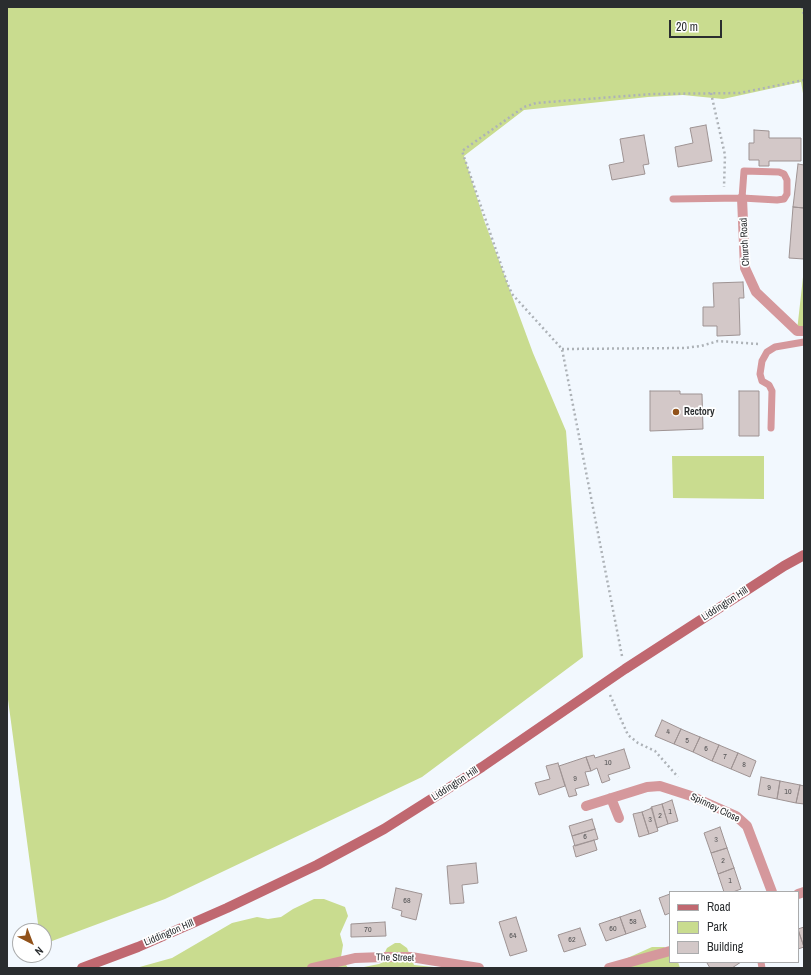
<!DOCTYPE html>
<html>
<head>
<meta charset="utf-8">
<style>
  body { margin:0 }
  #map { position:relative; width:811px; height:975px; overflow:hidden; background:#f2f8fe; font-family:"Archivo Narrow",sans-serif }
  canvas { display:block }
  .frame { position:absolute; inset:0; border:8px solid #2a2d2f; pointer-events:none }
  .legend { position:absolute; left:669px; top:891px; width:130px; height:72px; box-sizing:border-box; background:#fff; border:1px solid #aaabac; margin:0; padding:5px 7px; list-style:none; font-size:12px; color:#2a2d2f }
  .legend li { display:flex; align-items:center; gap:8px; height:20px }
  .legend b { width:20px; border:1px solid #aaabac }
  .north { position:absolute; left:12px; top:923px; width:40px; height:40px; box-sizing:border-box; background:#fff; border:1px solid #aaabac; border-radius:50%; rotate:138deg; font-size:11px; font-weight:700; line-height:16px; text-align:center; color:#2a2d2f }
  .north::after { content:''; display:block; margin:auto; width:14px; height:18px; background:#91521a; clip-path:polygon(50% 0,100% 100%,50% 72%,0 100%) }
  .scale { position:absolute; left:669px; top:20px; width:53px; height:18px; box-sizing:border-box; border:2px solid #2a2d2f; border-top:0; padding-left:5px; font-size:12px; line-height:14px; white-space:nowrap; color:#2a2d2f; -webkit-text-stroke:3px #fff; paint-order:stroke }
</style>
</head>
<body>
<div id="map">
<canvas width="811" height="975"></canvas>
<div class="frame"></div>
<ul class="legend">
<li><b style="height:5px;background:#c06870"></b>Road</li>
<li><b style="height:11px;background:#c9dc8f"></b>Park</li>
<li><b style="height:11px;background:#d3c8c8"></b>Building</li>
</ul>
<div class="north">N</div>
<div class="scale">20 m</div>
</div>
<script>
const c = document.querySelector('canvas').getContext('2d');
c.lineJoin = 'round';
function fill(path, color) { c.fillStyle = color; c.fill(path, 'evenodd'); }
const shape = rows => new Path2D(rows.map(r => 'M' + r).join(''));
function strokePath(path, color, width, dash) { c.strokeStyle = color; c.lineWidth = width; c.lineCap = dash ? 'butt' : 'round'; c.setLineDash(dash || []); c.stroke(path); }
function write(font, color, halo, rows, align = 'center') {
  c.font = font + ' "Archivo Narrow",sans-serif'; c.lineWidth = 3.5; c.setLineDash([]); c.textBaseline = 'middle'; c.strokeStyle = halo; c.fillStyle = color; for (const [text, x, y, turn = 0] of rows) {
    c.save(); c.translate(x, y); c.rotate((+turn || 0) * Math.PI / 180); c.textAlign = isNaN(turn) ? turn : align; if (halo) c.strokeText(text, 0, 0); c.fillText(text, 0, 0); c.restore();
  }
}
fill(shape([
  [7,7,804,7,804,99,801,82,723,99,683,95,648,97,524,110,464,156,484,220,533,353,566,431,583,657,422,777,165,899,44,944,44,931,39,931,7,692],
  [804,268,804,331,797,331],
  [672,456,764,456,764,499,673,498],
  [314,899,324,899,345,907,348,916,340,934,343,945,341,957,348,968,136,968,172,958,232,923,257,917,268,919,281,917,293,909],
  [395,943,400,943,407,948,414,965,443,968,359,968,379,964,386,961,385,952,387,948],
  [652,947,664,947,670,951,670,962,678,962,680,968,605,968]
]), '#c9dc8f');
const building = shape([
  [706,125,712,161,678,167,675,147,693,143,690,128,706,125],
  [754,130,769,131,769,138,801,138,801,161,769,161,769,166,759,166,759,160,749,160,749,143,754,143,754,130],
  [644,135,649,164,643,165,645,174,612,180,609,165,624,162,620,139,644,135],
  [798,164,804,165,804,208,793,207,798,164],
  [793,207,804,208,804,259,789,258,793,207],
  [743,282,744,298,739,298,740,335,717,336,717,326,703,326,703,307,714,307,713,283,743,282],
  [650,391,680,391,680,394,702,394,703,429,650,431,650,391],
  [739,391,759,391,759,436,739,436,739,391],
  [662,720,681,729,674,744,655,736,662,720],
  [681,729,700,737,693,752,674,744,681,729],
  [700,737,719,745,712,761,693,752,700,737],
  [719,745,738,753,731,769,712,761,719,745],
  [624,749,630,768,608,775,610,780,602,783,597,768,591,771,586,757,594,755,595,758,624,749],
  [738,753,756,761,750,777,731,769,738,753],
  [586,757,591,771,585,772,589,785,575,789,577,795,569,797,559,766,586,757],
  [558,763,565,786,539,795,535,783,550,779,546,766,558,763],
  [761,777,780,781,777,799,758,795,761,777],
  [780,781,800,785,796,803,777,799,780,781],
  [800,785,804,786,804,804,796,803,800,785],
  [672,800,678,821,668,824,662,804,672,800],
  [662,804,668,824,657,828,651,807,662,804],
  [652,808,658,831,649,834,642,812,652,808],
  [642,812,649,834,639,837,633,814,642,812],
  [592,819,595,829,572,836,569,826,592,819],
  [720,827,727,848,711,853,704,833,720,827],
  [595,829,598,839,575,846,572,836,595,829],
  [594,840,597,850,576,857,573,846,594,840],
  [727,848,734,868,718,874,711,853,727,848],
  [476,863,478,883,462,885,464,903,450,904,447,866,476,863],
  [734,868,741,889,733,892,724,892,718,874,734,868],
  [396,888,422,894,416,920,401,916,402,911,392,908,396,888],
  [670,894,670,913,665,915,659,898,670,894],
  [640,910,646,927,626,934,620,917,640,910],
  [516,917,527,951,510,956,499,922,516,917],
  [620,917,626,934,606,941,599,924,620,917],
  [385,922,386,936,351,937,351,924,385,922],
  [804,927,804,947,798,929,804,927],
  [580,928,586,945,564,952,558,935,580,928],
  [798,930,804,947,798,949,798,930],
  [709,962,741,962,732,968,710,968,707,963,709,962]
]);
fill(building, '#d3c8c8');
strokePath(building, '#9e9393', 1);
strokePath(shape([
  [802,7,804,16],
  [711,93,725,155,724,187],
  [562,349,684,348,701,346,718,341,758,344],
  [622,656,562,349,512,294,507,282,462,151,524,107,536,103,652,94,740,93,804,80],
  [610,695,628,735,638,743,655,751,678,777]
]), '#adb2b7', 2.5, [2, 3]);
strokePath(shape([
  [673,199,742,198,777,200,784,199,787,194,787,180,784,174,779,172,744,171,742,198],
  [771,428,772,391,769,385,762,381,760,374,762,361,767,352,775,347,804,342],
  [761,962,762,968]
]), '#d5989c', 7);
strokePath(shape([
  [742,198,745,268,756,292,797,331,804,331],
  [611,798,619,818],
  [586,806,647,787,660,786,691,796,736,816,747,826,772,892],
  [798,894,804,892],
  [312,968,355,958,384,957,411,957,479,968],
  [609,968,670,951]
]), '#d5989c', 10);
strokePath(shape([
  [82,968,138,947,227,908,317,865,384,829,482,767,625,669,784,566,804,555]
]), '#c06870', 10);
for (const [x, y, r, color] of [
  [676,412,4,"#91521a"]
]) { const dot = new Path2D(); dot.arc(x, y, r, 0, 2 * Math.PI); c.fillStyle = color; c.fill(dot); strokePath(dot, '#fff', 1.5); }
write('8px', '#545455', null, [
  ["4",668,732],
  ["5",687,741],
  ["6",706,749],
  ["7",725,757],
  ["10",608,763],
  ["8",744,765],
  ["9",575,779],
  ["9",769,788],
  ["10",788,792],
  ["1",670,812],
  ["2",660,816],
  ["3",650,820],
  ["6",585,837],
  ["3",716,840],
  ["2",723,861],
  ["1",730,881],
  ["68",407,901],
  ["58",633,922],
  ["60",613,929],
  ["70",368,930],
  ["64",513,936],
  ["62",572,940]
]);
write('10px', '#2a2d2f', '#fff', [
  ["Church Road",745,242,-93],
  ["Liddington Hill",725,604,-33],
  ["Liddington Hill",455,784,-33],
  ["Spinney Close",715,808,26],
  ["Liddington Hill",169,933,-23],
  ["The Street",395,958,1]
]);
write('bold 10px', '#2a2d2f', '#fff', [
  ["Rectory",684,412]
], 'left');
</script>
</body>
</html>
